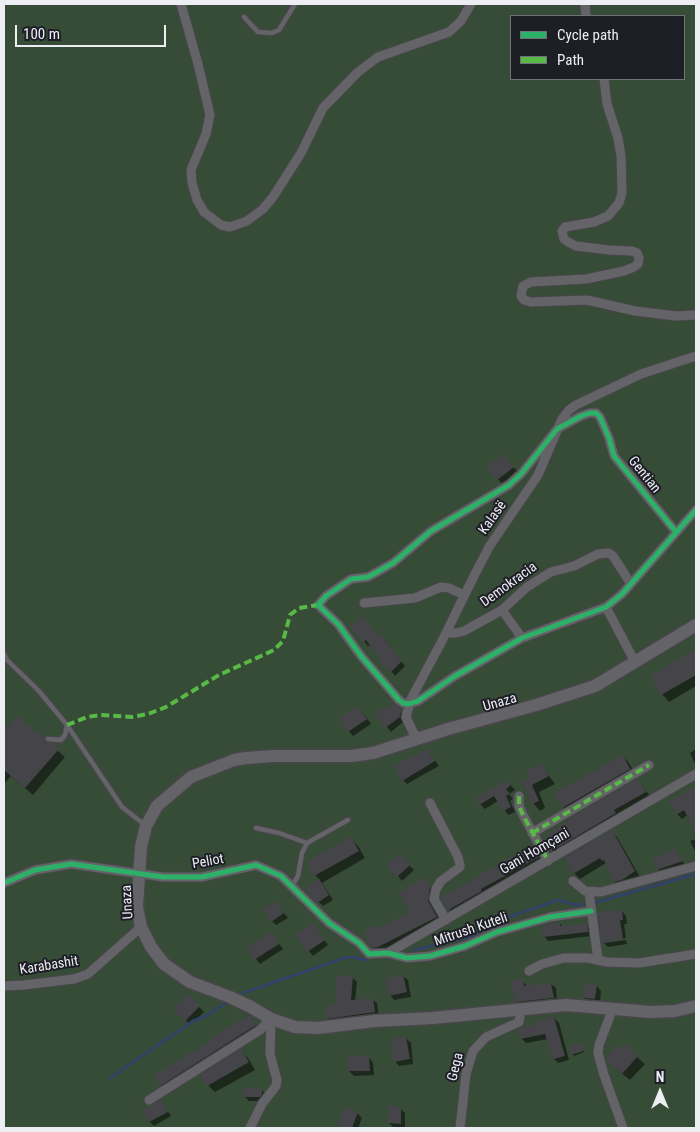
<!DOCTYPE html>
<html>
<head>
<meta charset="utf-8">
<style>
  body { margin:0 }
  #map { position:relative; width:700px; height:1132px; overflow:hidden; background:#29292e; font-family:"Roboto Condensed",sans-serif }
  canvas { display:block }
  .frame { position:absolute; inset:0; border:5px solid #ededf4; pointer-events:none }
  .legend { position:absolute; left:510px; top:15px; width:175px; height:65px; box-sizing:border-box; background:#1d1e26; border:1px solid #707178; margin:0; padding:6px 9px; list-style:none; font-size:15px; color:#ededf4 }
  .legend li { display:flex; align-items:center; gap:10px; height:25px }
  .legend b { width:25px; border:1px solid #707178 }
  .north { position:absolute; left:635px; top:1067px; width:50px; height:50px; -webkit-text-stroke:4px #1d1e26; paint-order:stroke; rotate:0deg; font-size:14px; font-weight:700; line-height:20px; text-align:center; color:#ededf4 }
  .north::after { content:''; display:block; margin:auto; width:18px; height:22px; background:#ededf4; clip-path:polygon(50% 0,100% 100%,50% 72%,0 100%) }
  .scale { position:absolute; left:15px; top:25px; width:151px; height:22px; box-sizing:border-box; border:2px solid #ededf4; border-top:0; padding-left:6px; font-size:15px; line-height:18px; white-space:nowrap; color:#ededf4; -webkit-text-stroke:4px #1d1e26; paint-order:stroke }
</style>
</head>
<body>
<div id="map">
<canvas width="700" height="1132"></canvas>
<div class="frame"></div>
<ul class="legend">
<li><b style="height:6px;background:#2db169"></b>Cycle path</li>
<li><b style="height:6px;background:#58b947"></b>Path</li>
</ul>
<div class="north">N</div>
<div class="scale">100 m</div>
</div>
<script>
const c = document.querySelector('canvas').getContext('2d');
c.lineJoin = 'round';
function fill(path, color) { c.fillStyle = color; c.fill(path, 'evenodd'); }
const shape = rows => new Path2D(rows.map(r => 'M' + r).join(''));
function strokePath(path, color, width, dash) { c.strokeStyle = color; c.lineWidth = width; c.lineCap = dash ? 'butt' : 'round'; c.setLineDash(dash || []); c.stroke(path); }
function write(font, color, halo, rows, align = 'center') {
  c.font = font + ' "Roboto Condensed",sans-serif'; c.lineWidth = 4; c.setLineDash([]); c.textBaseline = 'middle'; c.strokeStyle = halo; c.fillStyle = color; for (const [text, x, y, turn = 0] of rows) {
    c.save(); c.translate(x, y); c.rotate((+turn || 0) * Math.PI / 180); c.textAlign = isNaN(turn) ? turn : align; if (halo) c.strokeText(text, 0, 0); c.fillText(text, 0, 0); c.restore();
  }
}
fill(shape([
  [4,4,696,4,696,1128,4,1128],
  [511,16,684,16,684,79,511,79]
]), '#374c36');
fill(shape([
  [503,456,518,472,502,484,488,467],
  [363,618,379,638,381,636,386,641,405,666,395,676,371,644,368,646,364,641],
  [696,651,696,686,669,702,662,694,651,676],
  [393,705,405,716,404,721,391,732,377,714],
  [362,712,371,724,353,736,349,731],
  [17,718,39,736,40,735,65,757,33,795,11,776,4,784,4,734],
  [696,749,696,766,690,753],
  [427,750,439,766,407,784,403,780,411,760],
  [623,756,629,763,636,775,570,814,563,807,556,793],
  [541,765,555,784,539,792,545,808,540,811,533,803,530,779],
  [637,781,652,798,557,857,551,851],
  [508,782,515,790,509,794,513,799,510,801,515,812,508,815,498,801,485,809,480,804],
  [696,787,696,831,688,815,682,819,677,814,670,801],
  [612,832,617,837,640,877,620,887,614,881,606,863,580,879,574,873],
  [351,839,358,846,365,858,322,883,333,900,323,906,307,891,310,889,308,887,320,880,315,875],
  [696,839,696,853,690,841],
  [532,847,538,853,544,863,454,915,449,910],
  [674,849,686,866,663,874,658,869],
  [404,860,414,870,402,881,398,876],
  [423,878,436,895,434,909,443,924,380,954,373,947,379,929,412,913],
  [276,903,288,918,276,925,272,921],
  [622,911,626,916,627,924,624,924,626,938,605,941,605,943,626,940,627,944,608,947,603,942],
  [559,923,563,927,586,925,591,930,592,936,548,941,544,936],
  [312,924,328,945,313,956,297,935],
  [272,934,283,949,260,964,248,949],
  [403,976,408,980,411,997,394,1000,390,995],
  [352,977,357,982,355,1001,372,999,377,1003,379,1017,332,1023,327,1018],
  [522,980,527,987,551,984,556,988,557,1002,521,1006,516,1001],
  [597,986,601,991,600,1003,589,1002,584,998],
  [188,995,204,1012,190,1025,174,1008],
  [249,1017,259,1030,165,1090,161,1085,213,1041],
  [554,1018,559,1023,569,1060,558,1063,554,1059,548,1039,526,1043,521,1038],
  [406,1038,411,1043,413,1064,399,1066,395,1061],
  [580,1044,584,1052,574,1056,572,1054],
  [622,1050,637,1057,645,1064,630,1080,615,1068],
  [241,1051,248,1058,255,1070,215,1092,208,1085],
  [368,1057,373,1062,374,1075,354,1076,349,1071],
  [261,1089,266,1094,264,1101,249,1101,245,1097],
  [161,1102,171,1116,154,1126,150,1122],
  [400,1108,405,1113,405,1128,393,1127,389,1123],
  [357,1113,362,1118,358,1128,338,1128,341,1121]
]), '#0007');
strokePath(shape([
  [594,903,696,874],
  [414,950,469,937,506,918,558,900,576,905,582,904],
  [243,993,344,958,352,957,366,960],
  [110,1078,193,1021,204,1017,225,1004]
]), '#324265', 3);
fill(shape([
  [503,455,514,467,497,480,486,467],
  [363,616,378,637,381,635,402,661,390,673,378,660,380,658,366,640,363,642,350,626],
  [696,649,696,675,661,695,650,676],
  [394,703,401,710,400,717,385,728,375,713],
  [357,706,367,719,348,732,339,718],
  [17,716,39,734,40,733,45,737,45,742,53,743,59,749,25,788,4,770,4,732],
  [427,749,435,761,402,781,394,766,410,757,411,758],
  [623,755,630,769,562,808,554,793],
  [541,764,549,776,532,785,539,801,532,804,522,781,529,778,526,771],
  [637,779,646,792,614,810,616,813,550,852,544,841,547,839,546,836,569,821,568,819],
  [508,780,511,785,506,789,510,794,506,796,511,807,503,811,494,796,479,805,476,797],
  [696,786,696,833,684,810,676,815,669,801],
  [612,830,635,871,622,880,613,882,604,860,602,861,600,858,573,874,564,858],
  [351,837,359,851,314,876,306,862],
  [532,845,539,857,481,889,482,891,448,910,441,896,483,874,482,873],
  [674,848,683,861,657,870,652,860],
  [400,853,410,865,397,877,386,865],
  [424,877,430,887,428,901,437,917,378,947,372,948,364,931,376,925,378,928,410,912,398,893],
  [319,879,329,895,317,903,305,891,308,889,307,886],
  [276,901,284,913,271,922,263,909],
  [622,910,623,920,620,920,623,939,602,943,598,912],
  [560,922,560,926,587,924,588,932,543,937,542,926],
  [312,923,325,940,307,952,295,935],
  [272,932,279,944,254,960,246,948],
  [403,974,407,992,389,996,386,979],
  [337,975,353,976,351,1000,373,998,375,1012,326,1019,325,1006,335,1005],
  [523,978,524,986,551,983,554,998,515,1002,510,982],
  [585,983,597,985,595,999,583,998],
  [188,993,200,1006,185,1021,173,1008],
  [249,1015,256,1025,160,1086,154,1075,186,1057,185,1056,211,1041,210,1039],
  [554,1017,565,1056,553,1059,545,1034,520,1039,518,1029,537,1024,537,1021],
  [406,1037,410,1059,394,1062,391,1039],
  [581,1043,583,1051,571,1055,568,1047],
  [617,1044,621,1048,625,1044,638,1056,622,1074,607,1061,606,1058],
  [241,1049,249,1062,207,1086,200,1075],
  [347,1055,369,1056,370,1071,348,1071],
  [243,1088,262,1088,262,1094,260,1097,244,1097],
  [161,1100,168,1112,149,1122,142,1111],
  [388,1106,401,1107,401,1124,388,1123],
  [344,1107,358,1112,352,1128,336,1128]
]), '#454449');
const service = shape([
  [244,17,258,32,272,33,279,30,282,25,295,4],
  [4,654,7,660,39,691,67,725,122,807,145,825],
  [48,739,61,740,65,735,67,725],
  [256,828,279,833,307,843],
  [292,886,298,876,302,853,307,843,348,820]
]);
const minor = shape([
  [181,4,198,64,210,115,206,134,191,170,192,183,197,200,204,212,221,225,230,227,247,221,263,209,273,197,301,153,323,108,358,72,378,57,449,32,461,21,471,4],
  [585,4,586,16],
  [604,79,607,104,618,138,621,156,622,193,619,203,608,216,594,222,565,227,562,231,564,239,568,242,576,246,609,250,632,251,637,253,639,258,638,264,634,267,624,271,586,279,531,282,523,286,521,296,524,300,531,302,587,300,635,311,676,316,696,315],
  [676,532,614,456,609,438,600,417,596,413,590,413,581,416,557,429,521,474,509,485,431,531,393,563,368,577,351,579,326,596,318,605,338,624,361,656,399,700,403,703,409,704,418,701,455,676,522,638,606,607,622,594,696,510],
  [364,603,415,598,441,587,449,588,464,595],
  [606,607,635,662],
  [502,610,522,638],
  [446,633,456,633,464,631,502,610,527,587,551,572,574,566,598,554,609,553,613,556,631,584],
  [419,739,413,732,406,717,411,699,442,641,473,578,489,547,538,475,562,419,569,410,576,405,641,374,696,356],
  [519,796,519,806,523,815,548,861],
  [430,803,458,857,460,865,460,867,441,881,436,889,434,899,446,920],
  [532,833,649,765],
  [573,881,585,891,601,892,696,866],
  [4,883,35,870,71,864,163,877,202,877,256,865,281,876,329,923,359,943,369,954,388,953,407,958,430,956,465,946,497,932,550,917,591,911],
  [589,892,598,960],
  [388,953,696,774],
  [529,971,542,964,564,958,588,958,606,962,639,963,696,954],
  [4,986,24,985,74,979,88,974,141,927],
  [613,1008,599,1045,598,1053,604,1075,623,1128],
  [149,1100,260,1030,271,1019],
  [250,1128,262,1104,276,1086,277,1080,270,1054,271,1019],
  [460,1128,466,1074,473,1051,486,1037,519,1022,521,1009]
]);
const secondary = shape([
  [696,625,595,686,536,705,448,729,373,753,351,756,273,756,246,758,234,760,191,777,157,806,146,826,141,847,137,907,141,927,151,947,164,964,190,982,230,997,251,1007,271,1019,295,1027,318,1028,374,1021,433,1018,566,1005,651,1012,675,1011,696,1006]
]);
strokePath(service, '#47474a', 7);
strokePath(minor, '#47474a', 11);
strokePath(secondary, '#47474a', 15);
strokePath(service, '#646468', 4.5);
strokePath(minor, '#646468', 9);
strokePath(secondary, '#646468', 12);
strokePath(shape([
  [67,725,87,717,100,715,132,717,148,714,166,707,219,675,274,650,283,641,290,615,299,608,318,605],
  [519,796,519,806,523,815,548,861],
  [532,833,649,765]
]), '#58b947', 4, [8, 4]);
strokePath(shape([
  [676,532,614,456,609,438,600,417,596,413,590,413,581,416,557,429,521,474,509,485,431,531,393,563,368,577,351,579,326,596,318,605,338,624,361,656,399,700,403,703,409,704,418,701,455,676,522,638,606,607,622,594,696,510],
  [4,883,35,870,71,864,163,877,202,877,256,865,281,876,329,923,359,943,369,954,388,953,407,958,430,956,465,946,497,932,550,917,591,911]
]), '#2db169', 5);
write('14px', '#ededf4', '#1d1e26', [
  ["Gentian",644,475,51],
  ["Kalasë",493,518,-55],
  ["Demokracia",509,585,-36],
  ["Unaza",500,703,-16],
  ["Gani Homçani",535,852,-30],
  ["Peliot",208,862,-10],
  ["Unaza",128,902,-93],
  ["Mitrush Kuteli",471,930,-19],
  ["Karabashit",49,966,-9],
  ["Gega",456,1067,-76]
]);
</script>
</body>
</html>
